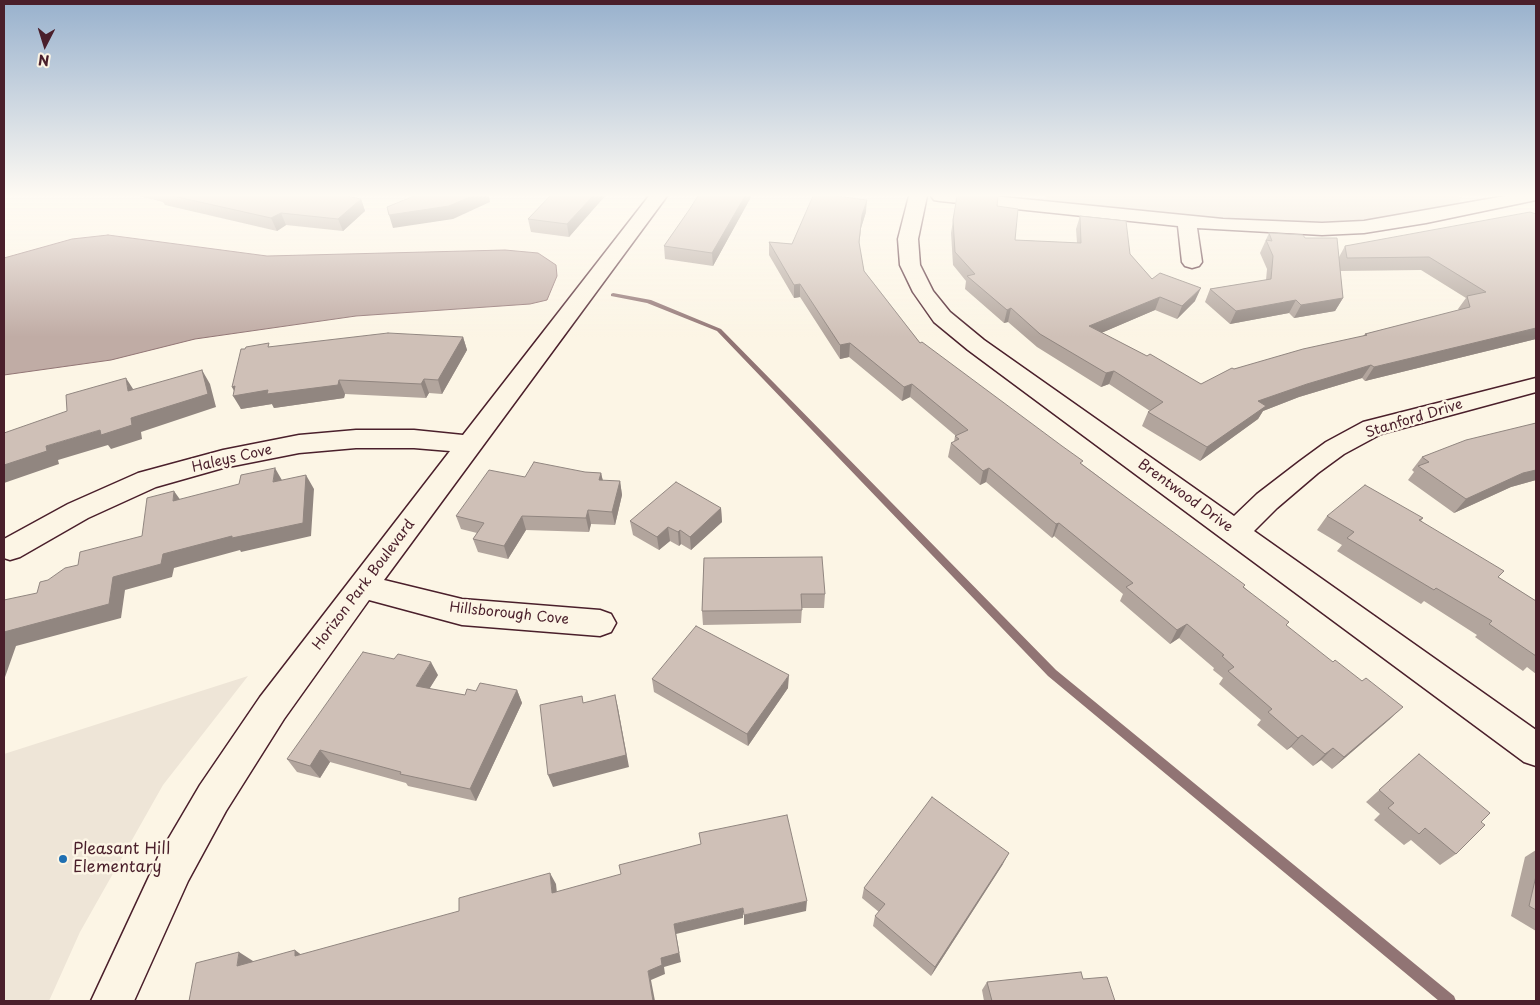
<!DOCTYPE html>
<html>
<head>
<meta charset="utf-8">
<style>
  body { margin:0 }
  #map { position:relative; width:1540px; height:1005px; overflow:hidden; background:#fcf5e5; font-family:"Playpen Sans",sans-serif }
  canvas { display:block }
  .frame { position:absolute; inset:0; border:5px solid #4a1f2b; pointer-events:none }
  .north { position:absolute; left:20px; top:20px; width:50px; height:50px; -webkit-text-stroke:4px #fcf5e5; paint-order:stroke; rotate:185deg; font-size:14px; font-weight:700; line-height:20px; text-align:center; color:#4a1f2b }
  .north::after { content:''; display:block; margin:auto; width:18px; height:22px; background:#4a1f2b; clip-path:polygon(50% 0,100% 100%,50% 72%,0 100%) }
</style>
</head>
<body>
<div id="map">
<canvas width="1540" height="1005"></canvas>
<div class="frame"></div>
<div class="north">N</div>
</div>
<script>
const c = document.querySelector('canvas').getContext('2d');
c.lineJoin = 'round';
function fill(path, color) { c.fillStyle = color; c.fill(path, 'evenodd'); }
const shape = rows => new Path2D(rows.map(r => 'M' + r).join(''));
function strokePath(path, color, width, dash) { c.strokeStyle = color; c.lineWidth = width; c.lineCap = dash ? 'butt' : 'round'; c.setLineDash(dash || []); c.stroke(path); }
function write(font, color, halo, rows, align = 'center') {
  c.font = font + ' "Playpen Sans",sans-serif'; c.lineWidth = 5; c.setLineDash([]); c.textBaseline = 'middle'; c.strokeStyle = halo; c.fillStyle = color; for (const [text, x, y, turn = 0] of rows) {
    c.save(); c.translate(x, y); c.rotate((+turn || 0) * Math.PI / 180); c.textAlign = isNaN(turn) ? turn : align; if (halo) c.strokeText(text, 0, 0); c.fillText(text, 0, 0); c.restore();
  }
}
fill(shape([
  [248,676,163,785,80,932,49,1001,4,1001,4,754]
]), '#eee5d7');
fill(shape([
  [1046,196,1459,196,1462,198,1458,204,1364,220,1296,223,1241,222,1174,215,1046,201]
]), '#e2d5ca');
const water = shape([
  [108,235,267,256,505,250,538,253,556,265,557,276,547,300,530,304,356,316,195,339,111,360,4,375,4,258,72,239,108,235]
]);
fill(water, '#c0aca5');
strokePath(water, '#917474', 1);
fill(shape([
  [613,293,651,300,721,329,1056,670,1454,996,1456,1001,1439,1001,1048,676,717,331,647,303,611,296,611,294,613,293]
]), '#917474');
const street = shape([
  [649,196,667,196,384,580,462,599,600,610,611,614,616,623,611,632,600,636,462,625,369,600,284,719,226,811,188,881,134,1001,91,1001,160,853,200,785,260,697,450,451,414,448,356,448,299,453,223,468,156,487,88,518,20,557,10,560,4,558,4,539,68,504,138,473,223,450,299,435,356,430,414,430,463,435,649,196],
  [909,196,927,196,918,239,920,265,933,291,950,312,984,340,1234,516,1257,494,1300,461,1326,442,1363,422,1536,378,1536,392,1381,434,1344,454,1318,473,1277,508,1254,531,1536,730,1536,766,1524,762,1224,540,968,350,934,322,913,292,900,265,898,239,909,196],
  [931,196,993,196,1223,219,1322,223,1364,221,1505,196,1536,196,1536,200,1426,223,1364,233,1322,235,1197,228,1202,262,1199,266,1192,268,1185,266,1182,262,1178,226,940,201,934,200,931,196]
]);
strokePath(street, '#4a1f2b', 3);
fill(street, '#fcf5e5');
fill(shape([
  [139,196,346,196,361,199,365,211,343,231,286,225,277,231,165,205,163,202],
  [550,196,605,196,569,237,531,232,528,219],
  [957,196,997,206,1015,240,1077,243,1076,229,1080,216,1130,254,1152,279,1195,301,1177,319,1155,310,1101,333,1201,384,1234,369,1363,336,1365,334,1459,310,1458,309,1466,298,1421,270,1340,271,1343,298,1335,311,1294,318,1289,313,1230,324,1205,302,1210,289,1266,280,1267,269,1260,253,1269,233,1305,238,1339,257,1345,246,1536,214,1536,339,1365,381,1362,378,1299,397,1263,411,1258,419,1200,461,1142,426,1148,412,1150,411,1109,384,1101,387,1037,347,1008,322,1004,323,965,289,966,281,953,265,951,233],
  [751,197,713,266,665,259,664,246],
  [866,212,861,228,859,244,864,271,920,343,1082,464,1244,587,1390,719,1332,769,1321,760,1313,766,1291,747,1287,750,1257,725,1261,720,1219,684,1223,678,1213,670,1214,668,1179,638,1170,644,1120,601,1123,594,1054,536,1052,538,986,482,980,485,948,457,951,443,954,442,955,436,956,436,910,397,902,401,849,357,840,359,800,297,794,298,769,255,769,242,792,244],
  [463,337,467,350,442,394,429,393,426,398,345,394,344,398,274,408,272,404,241,409,234,391,232,387,271,347],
  [1536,423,1536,480,1511,487,1454,513,1408,480,1414,472,1412,470,1422,457],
  [585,472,601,473,603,481,620,481,622,495,615,525,591,524,589,532,526,530,508,559,478,552,473,539,477,533,461,529,456,516,525,477],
  [721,508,722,522,691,550,681,544,679,546,670,541,659,550,633,535,630,521],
  [1327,516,1423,518,1421,521,1498,577,1536,601,1536,674,1527,667,1523,671,1475,637,1477,635,1424,601,1421,604,1337,551,1342,545,1317,530],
  [704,558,825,594,824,608,802,608,801,623,703,625,702,611],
  [438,675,429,689,465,695,476,691,517,690,522,703,476,801,408,786,406,783,330,762,320,778,297,772,287,759],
  [652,679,788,688,748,746,654,692],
  [1419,754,1481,822,1456,854,1440,865,1411,840,1404,845,1374,820,1380,814,1366,802],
  [1536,850,1536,931,1511,916,1525,857],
  [1003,864,931,976,873,926,875,916,879,912,862,898,864,888],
  [1083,979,1115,1001,984,1001,982,990,987,982]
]), '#b2a59d');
fill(shape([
  [472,196,489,196,490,202,453,219,393,228,389,215],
  [593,196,605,196,569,237,567,224],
  [745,196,751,196,751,197,713,266,712,253],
  [361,199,365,211,343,231,338,219],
  [867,200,866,212,861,228,858,255,862,215],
  [281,213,286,225,277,231,271,218],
  [800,284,800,297,794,298,794,285],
  [1201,288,1195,301,1177,319,1182,306],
  [1160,297,1155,310,1085,340,1089,326],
  [1343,298,1335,311,1294,318,1301,305],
  [1296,300,1289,313,1230,324,1236,311],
  [1011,308,1008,322,1004,323,1007,310],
  [1536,328,1536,339,1365,381,1374,367],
  [463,337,467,350,442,394,438,380],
  [850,343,849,357,840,359,840,345],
  [1371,365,1362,378,1299,397,1263,411,1258,419,1200,461,1207,447,1258,401,1307,384],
  [202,370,210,384,216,407,141,432,142,439,111,449,108,445,58,460,59,464,4,483,4,465,46,446,100,430,131,418],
  [1114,371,1109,384,1101,387,1106,373],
  [126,378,135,392,128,391],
  [424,379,429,393,426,398,421,384],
  [339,380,345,394,344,398,274,408,272,404,241,409,233,396,237,395,232,387,235,386],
  [912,384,910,397,902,401,904,387],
  [275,468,283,482,273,482],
  [989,468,986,482,980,485,983,471],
  [1536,470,1536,480,1511,487,1454,513,1466,499,1523,473],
  [601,473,604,486,599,480],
  [306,475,314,489,311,536,241,552,240,550,174,568,172,577,125,590,121,618,16,646,4,680,4,632,113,577],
  [620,481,622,495,615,525,612,512],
  [174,491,184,505,173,501],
  [721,508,722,522,691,550,690,537],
  [588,510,591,524,589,532,586,518],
  [522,516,526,530,508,559,504,546],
  [1059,523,1054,536,1052,538,1056,524],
  [668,527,670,541,659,550,657,537],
  [680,530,681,544,679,546,678,532],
  [1187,624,1179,638,1170,644,1177,630],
  [431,662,438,675,423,699,416,686],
  [789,675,788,688,748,746,747,734],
  [517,690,522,703,476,801,470,789],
  [615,695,618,708,629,767,553,787,548,775],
  [1403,707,1390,719,1332,769,1344,757],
  [1302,735,1291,747,1287,750,1298,738],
  [1333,748,1321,760,1313,766,1325,754],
  [320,750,330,762,320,778,310,766],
  [1009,853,1003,864,931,976,935,967],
  [550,873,556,884,558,903,552,893],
  [807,901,806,911,744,925,744,915],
  [743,908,743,918,676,934,681,962,664,967,665,974,651,980,655,1001,653,1001,648,971,661,958,674,924],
  [295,950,307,959,295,956],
  [239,952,253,961,251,975,237,966]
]), '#918680');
const building = shape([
  [173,196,346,196,361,199,338,219,281,213,271,218,173,196],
  [414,196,472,196,449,206,389,215,387,207,414,196],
  [550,196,593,196,567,224,528,219,550,196],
  [698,196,745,196,712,253,664,246,689,210,698,196],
  [813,196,836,196,867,200,862,215,859,242,864,271,920,343,922,342,1062,446,1083,461,1080,463,1119,492,1245,585,1243,587,1289,622,1286,625,1333,662,1335,660,1362,681,1366,678,1403,707,1344,757,1333,748,1325,754,1302,735,1298,738,1268,712,1272,709,1228,671,1234,667,1222,656,1224,655,1187,624,1177,630,1126,587,1133,583,1059,523,1056,524,989,468,983,471,951,443,959,439,955,436,968,430,912,384,904,387,850,343,840,345,800,284,794,285,769,242,792,244,813,196],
  [957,196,998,196,997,206,1018,209,1015,240,1081,243,1080,216,1126,221,1130,254,1152,279,1160,273,1201,288,1182,306,1160,297,1089,326,1147,356,1150,354,1201,384,1232,368,1234,369,1303,349,1367,335,1365,334,1470,307,1467,296,1486,292,1429,257,1347,258,1345,246,1530,212,1536,214,1536,328,1374,367,1371,365,1307,384,1258,401,1266,406,1207,447,1148,412,1163,402,1114,371,1106,373,1040,334,1011,308,1007,310,967,276,975,274,955,252,953,220,957,196],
  [1269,233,1303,235,1305,238,1337,238,1343,298,1301,305,1296,300,1236,311,1210,289,1271,279,1273,256,1266,240,1272,241,1269,233],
  [388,333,463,337,438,380,424,379,421,384,339,380,338,385,267,394,268,390,233,396,235,386,232,387,241,349,245,349,246,347,269,343,268,347,388,333],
  [202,370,208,394,131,418,132,425,101,435,100,430,46,446,47,451,4,465,4,433,67,411,66,395,126,378,128,391,202,370],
  [1536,423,1536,470,1523,473,1466,499,1418,466,1429,462,1422,457,1466,440,1536,423],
  [534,462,585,472,601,473,599,480,620,481,612,512,588,510,586,518,522,516,504,546,473,539,484,523,456,516,489,470,525,477,534,462],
  [275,468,273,482,306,475,303,523,232,538,232,536,163,554,161,564,113,577,109,604,4,632,4,600,37,593,40,582,48,580,65,568,78,565,80,552,142,536,147,498,174,491,173,501,239,484,241,475,275,468],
  [676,482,721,508,690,537,680,530,678,532,668,527,657,537,630,521,676,482],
  [1365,485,1423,518,1419,520,1504,571,1498,577,1536,601,1536,656,1489,624,1492,621,1436,588,1434,590,1347,538,1354,532,1327,516,1365,485],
  [822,557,825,594,801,594,802,610,702,611,704,558,822,557],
  [696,626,789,675,747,734,652,679,696,626],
  [363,652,394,659,398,654,431,662,416,686,465,695,467,689,476,691,480,683,517,690,470,789,400,774,401,772,320,750,310,766,287,759,363,652],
  [615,695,626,755,548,775,540,705,582,696,583,703,615,695],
  [1419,754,1490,813,1481,822,1485,825,1456,854,1425,828,1419,834,1388,808,1394,803,1379,790,1419,754],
  [932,797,1009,853,935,967,875,916,885,904,864,888,932,797],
  [787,815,807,901,744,915,743,908,674,924,679,953,661,958,662,965,648,971,653,1001,189,1001,196,963,239,952,237,966,295,950,295,956,459,911,459,898,550,873,552,893,621,874,619,865,701,844,699,833,787,815],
  [1536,876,1536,910,1529,906,1536,876],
  [1081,972,1083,979,1107,977,1115,1001,992,1001,987,982,1081,972]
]);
fill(building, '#cfc0b7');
strokePath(building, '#918680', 1);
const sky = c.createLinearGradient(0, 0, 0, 337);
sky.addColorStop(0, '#98b1cd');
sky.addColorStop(0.58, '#fefaf3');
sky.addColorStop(1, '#fefaf300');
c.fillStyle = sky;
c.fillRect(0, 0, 1540, 337);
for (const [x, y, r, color] of [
  [63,859,5,"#1f6fb2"]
]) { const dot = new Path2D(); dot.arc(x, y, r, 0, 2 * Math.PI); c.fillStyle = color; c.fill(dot); strokePath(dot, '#fcf5e5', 2); }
write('14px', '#4a1f2b', '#fcf5e5', [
  ["Stanford Drive",1414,419,-17],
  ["Haleys Cove",232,459,-13],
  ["Brentwood Drive",1185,496,36],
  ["Horizon Park Boulevard",364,585,-53],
  ["Hillsborough Cove",509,614,6]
]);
write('16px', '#4a1f2b', '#fcf5e5', [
  ["Pleasant Hill",73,850],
  ["Elementary",73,868]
], 'left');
</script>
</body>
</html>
